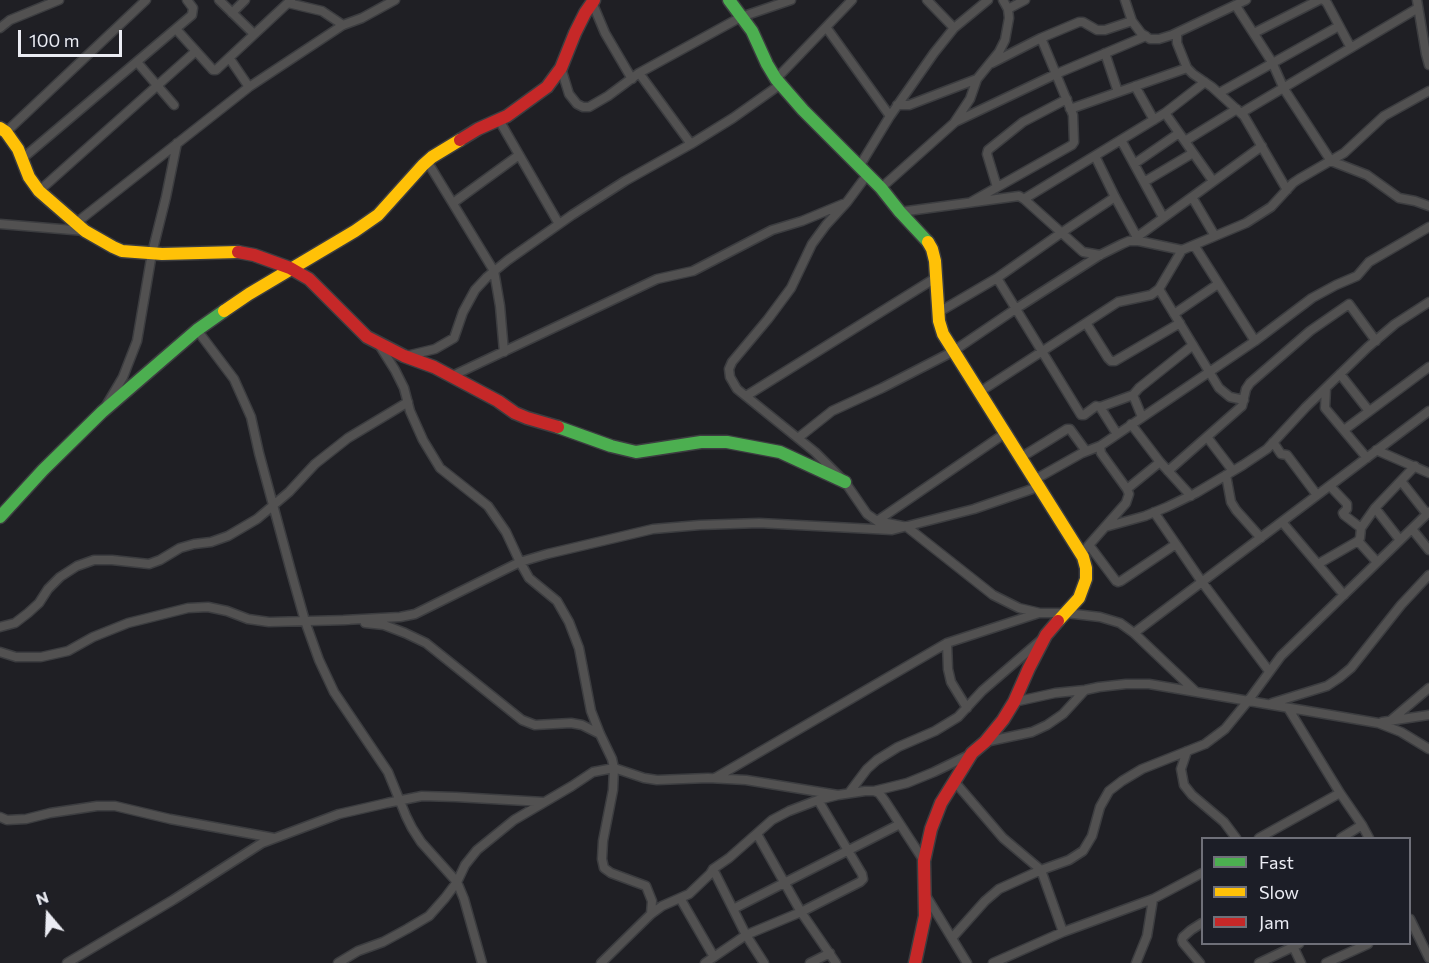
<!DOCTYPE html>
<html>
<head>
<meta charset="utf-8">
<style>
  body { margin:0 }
  #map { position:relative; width:1429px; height:963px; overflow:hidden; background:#1f1f24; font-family:Commissioner,sans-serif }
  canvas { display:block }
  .legend { position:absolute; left:1201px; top:837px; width:210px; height:108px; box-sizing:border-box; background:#1c1e27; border:2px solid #6f7079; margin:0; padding:8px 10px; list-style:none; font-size:18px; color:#ebecf3 }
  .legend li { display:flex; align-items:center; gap:12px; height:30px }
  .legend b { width:30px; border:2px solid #6f7079 }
  .north { position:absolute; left:18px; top:885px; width:60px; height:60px; -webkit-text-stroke:4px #1c1e27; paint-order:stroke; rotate:341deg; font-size:16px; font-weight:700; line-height:24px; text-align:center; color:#ebecf3 }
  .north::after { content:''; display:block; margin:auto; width:21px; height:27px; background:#ebecf3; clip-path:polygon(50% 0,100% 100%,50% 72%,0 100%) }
  .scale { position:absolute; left:18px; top:30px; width:104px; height:27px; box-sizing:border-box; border:3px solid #ebecf3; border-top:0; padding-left:8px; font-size:18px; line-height:21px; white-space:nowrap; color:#ebecf3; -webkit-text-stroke:4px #1c1e27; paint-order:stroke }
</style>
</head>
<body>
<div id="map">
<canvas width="1429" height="963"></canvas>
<ul class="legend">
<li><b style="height:8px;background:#4caf50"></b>Fast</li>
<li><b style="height:8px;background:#ffc107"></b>Slow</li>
<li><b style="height:8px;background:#c62828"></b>Jam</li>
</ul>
<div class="north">N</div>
<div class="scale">100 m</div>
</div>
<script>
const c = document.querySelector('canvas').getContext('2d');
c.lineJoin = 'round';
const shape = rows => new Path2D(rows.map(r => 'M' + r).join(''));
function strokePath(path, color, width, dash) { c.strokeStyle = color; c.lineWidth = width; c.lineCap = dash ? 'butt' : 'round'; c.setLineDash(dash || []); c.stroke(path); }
const street = shape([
  [219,0,254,34],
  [927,0,954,28],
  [1125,0,1132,21,1141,33,1150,39,1159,39,1172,35,1246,0],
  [1324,0,1327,3,1351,48],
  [1417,0,1426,54,1429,65],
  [592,2,605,33,632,79],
  [288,3,322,11,343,25],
  [1236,6,1272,62,1284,89,1331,161,1367,175,1399,198,1415,201,1429,206],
  [1008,9,1025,0],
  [232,13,245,0],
  [826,27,890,116],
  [0,28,10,20,59,0],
  [176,29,213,70,216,70,291,0],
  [1177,33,1177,43,1187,68,1193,74,1212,87,1244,116,1287,190],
  [1254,33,1319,0],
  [1105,53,1118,92],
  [230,59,249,87],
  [137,62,174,105],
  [992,63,1041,38,1079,22,1083,22,1097,30,1105,30,1132,21],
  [561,68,569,94,577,104,583,107,589,107,608,96,639,73,741,17,791,0],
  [639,73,691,144,733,118,781,84],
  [776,79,852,0],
  [1135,86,1154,120],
  [1219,93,1339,26],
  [897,105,909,105,977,79],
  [1070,109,1187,68],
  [1165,113,1213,181],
  [1241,113,1418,8],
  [499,120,559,224],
  [955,122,1056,74,1146,36],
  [6,132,146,0],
  [1121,140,1163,217],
  [1185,141,1237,109],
  [1095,156,1115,197,1139,241],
  [23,158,192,15,193,8,187,0],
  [427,161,494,271,500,306,504,352],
  [1134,164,1179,133],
  [859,167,890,116,934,53,954,28,988,0],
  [867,175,847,202,826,225,812,244,791,288,768,319,732,362,729,369,730,377,737,389,815,452,845,482,867,514,877,521,907,527,993,595,1019,608,1040,613,1066,613,1100,617,1120,623,1134,633,1195,691],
  [1144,182,1193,153],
  [997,187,987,154,988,150,1023,122,1067,99],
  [881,188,954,123,970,99,977,79,999,52,1005,40,1009,18,1008,9,1003,0],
  [39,191,196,51],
  [1192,197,1215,236],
  [1024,199,1165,113,1205,82],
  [971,202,1072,145,1074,142,1073,115,1041,38],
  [453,203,519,155],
  [900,212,1019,196,1024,199,1083,252,1100,255],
  [76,223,249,87,343,25,362,18,395,0],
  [0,224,85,231],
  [1137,237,1262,146],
  [1194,245,1255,341],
  [997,278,1081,415,1084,415,1096,406,1100,407,1133,395,1139,388,1193,345],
  [1159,289,1219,388,1230,397,1244,400],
  [939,312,997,278,1061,233,1115,197],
  [1174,314,1218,284],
  [1086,323,1108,358,1111,361,1115,361,1180,323],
  [197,330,234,379,251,417,259,453,292,575,305,621,319,660,334,692,388,772,406,816,412,828,421,842,457,882,464,899,482,963],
  [378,343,395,370,404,388,410,411,423,440,440,468,488,506,506,532,520,562,529,578,557,601,569,622,579,648,591,711,600,734,612,759,614,768,613,790,603,841,602,859,604,868,611,873,646,886,652,901,651,914],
  [406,356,435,349,454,338,463,312,475,290,487,277,508,260,572,215,625,181,691,144],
  [1340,374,1369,411],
  [452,376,657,279,693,271,772,230,802,221,843,204],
  [1326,388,1325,408,1367,458],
  [978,393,1118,302,1151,295,1159,289,1182,250],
  [1133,395,1142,417],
  [746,396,937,277],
  [107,404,123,377,137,341,152,253,166,197,177,143],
  [1100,407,1117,434],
  [1131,424,1160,462,1191,496],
  [1344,430,1429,367],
  [1207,437,1233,471],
  [798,438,832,411,882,388,952,352,1017,308,1100,255,1122,244,1129,241,1139,241,1182,250,1246,223,1271,207,1293,183,1299,179,1344,153,1384,116,1429,91],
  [1273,442,1281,454,1287,455,1317,495],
  [1376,450,1429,473],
  [1020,458,1067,429,1070,429,1086,451],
  [1168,471,1242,406,1246,389,1250,383,1310,331,1349,304,1376,341],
  [1226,475,1231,502,1236,510,1261,538],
  [1034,480,1082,453,1100,446],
  [1401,481,1427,514],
  [1330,486,1347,504,1347,509,1343,513,1344,515,1361,528],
  [1127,489,1160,462],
  [1375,508,1400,540],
  [1154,512,1202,582,1269,671],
  [877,521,1004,434],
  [1282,522,1344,595],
  [1105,527,1145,516,1167,507,1196,493,1243,465,1267,449,1306,407,1368,347,1395,324,1429,302],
  [1412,529,1429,550],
  [1358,541,1377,562],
  [1089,545,1116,581,1118,582,1121,581,1176,544],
  [1081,554,1126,503,1129,494,1127,489,1101,453,1100,446,1255,341,1312,298,1336,285,1357,276,1369,262,1429,227],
  [1318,564,1358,541,1360,538,1361,528,1375,508,1415,466],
  [344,620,400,617,415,614,520,562,547,554,653,529,700,525,759,523,892,530,974,509,1038,487],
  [365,623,384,625,405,633,426,643,522,720,535,725,571,723,582,725,600,734],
  [0,627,15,623,28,613,39,603,48,589,60,577,77,566,94,560,112,560,149,564,160,560,180,548,194,544,211,542,228,536,257,519,289,492,315,464,348,438,408,402],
  [1134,633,1429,411],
  [947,643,948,669,951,682,967,708],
  [0,652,16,657,41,657,68,651,93,637,128,623,188,608,208,607,227,611,248,619,269,622,349,620],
  [1014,702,1055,693,1085,690,1099,687,1126,684,1149,684,1378,723,1401,732,1429,749],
  [1272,703,1327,686,1339,678,1351,668,1401,605,1429,575],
  [1288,708,1340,793,1362,825,1369,838],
  [1390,721,1429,688],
  [1382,722,1429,715],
  [985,742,1032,732,1047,725,1063,714,1085,690],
  [1187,751,1181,769,1184,785,1192,795,1224,822,1236,838],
  [715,778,947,643,1039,613],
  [954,781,1003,838,1041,870,1063,932],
  [874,791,907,783,934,772,971,754],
  [849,793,867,769,877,760,898,747,935,731,958,717,982,691,1041,640],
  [0,817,7,820,26,819,50,813,77,809,97,806,115,806,170,819,274,838],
  [757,834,801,912,836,963],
  [1259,838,1340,793],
  [1341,838,1362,825],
  [713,869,746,935,764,963],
  [925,894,967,963],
  [680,898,714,957],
  [733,909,900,824],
  [1410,919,1429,958],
  [952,938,985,901,999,889,1041,870,1069,860,1083,851,1092,836,1100,807,1109,791,1122,781,1142,769,1205,744,1225,729,1248,701,1281,656,1429,512],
  [1292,944,1301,963],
  [67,963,173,900,262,843,339,814,387,803,422,796,456,797,544,802],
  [338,963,358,951,383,942,407,929,429,916,445,898,457,882,465,865,477,850,514,820,572,786,593,772,614,768,644,778,657,780,708,778,746,780,838,795],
  [601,963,651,914,662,906,689,894,710,874,713,869,729,858,772,820,789,811,818,800,838,795,865,791,874,791,879,793,885,801,924,861],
  [705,963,746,935,801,912,860,882,863,879,862,874,818,800],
  [810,963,830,953],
  [993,963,1063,932,1153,899,1202,873],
  [1136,963,1147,936,1153,899],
  [1200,963,1183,943,1182,940,1183,937,1191,930,1202,923],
  [1259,963,1299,944],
  [1326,963,1368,944]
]);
const fast = shape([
  [729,0,752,31,767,64,776,79,803,110,881,188,900,212,928,242],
  [558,427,611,446,636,452,701,442,727,442,780,452,845,482],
  [0,517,43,470,102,412,197,330,224,311]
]);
const slow = shape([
  [0,128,6,132,18,149,29,177,39,191,85,231,113,247,122,251,162,254,238,252],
  [928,242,932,249,935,261,939,321,943,334,1083,557,1086,568,1086,579,1079,598,1058,621],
  [224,311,249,294,355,231,378,215,423,165,432,157,460,140]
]);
const jam = shape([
  [460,140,478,129,507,116,547,87,561,68,575,33,585,13,594,0],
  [238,252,254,255,290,268,309,279,367,337,404,356,434,367,498,401,515,413,527,418,558,427],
  [915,963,925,916,924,861,931,829,941,803,972,753,985,742,1003,720,1014,702,1029,668,1046,635,1058,621]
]);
strokePath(street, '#3c3d40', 11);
strokePath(fast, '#3c3d40', 15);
strokePath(slow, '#3c3d40', 15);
strokePath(jam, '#3c3d40', 15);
strokePath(street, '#525151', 8);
strokePath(fast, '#4caf50', 12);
strokePath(slow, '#ffc107', 12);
strokePath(jam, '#c62828', 12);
</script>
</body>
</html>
